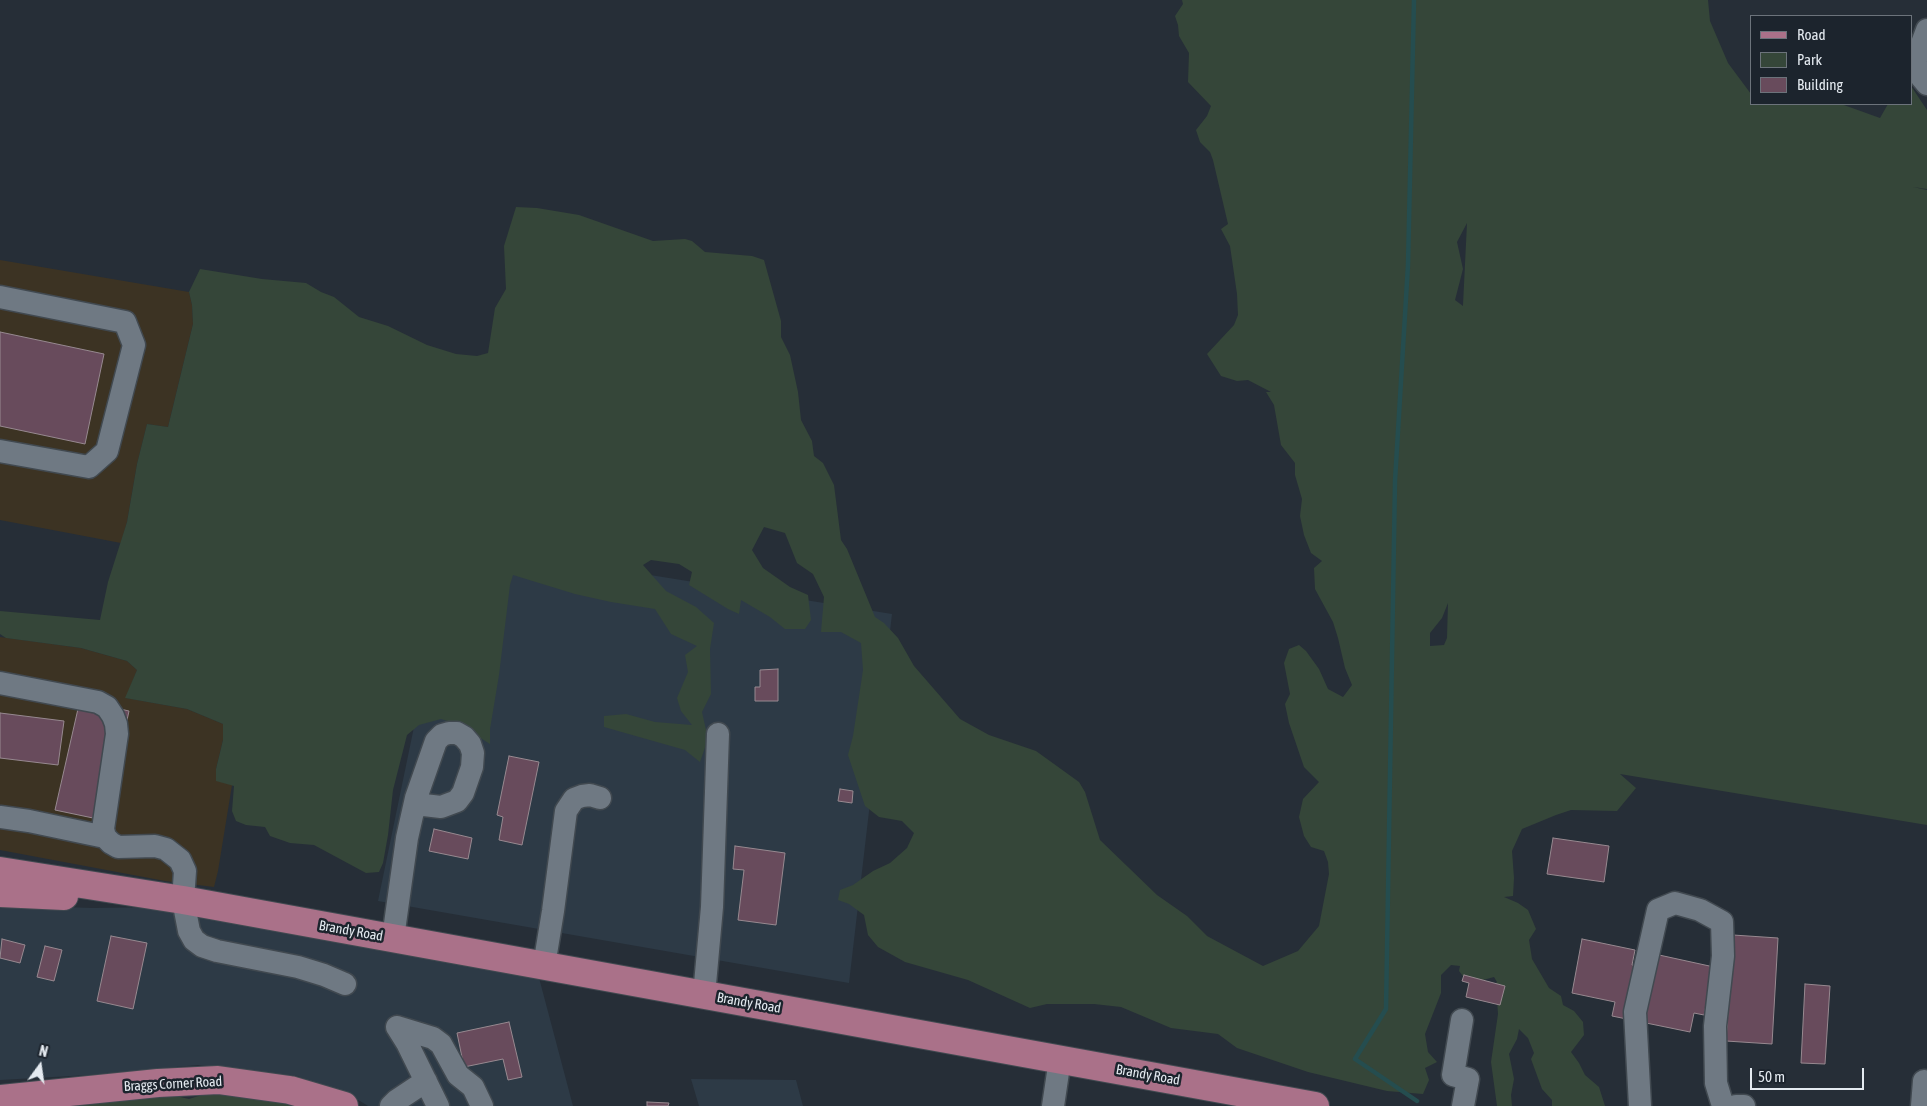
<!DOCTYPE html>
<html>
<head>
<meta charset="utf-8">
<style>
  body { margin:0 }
  #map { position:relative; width:1927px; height:1106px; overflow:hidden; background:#262e37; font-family:"Asap Condensed",sans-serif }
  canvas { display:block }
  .legend { position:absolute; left:1750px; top:15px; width:162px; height:90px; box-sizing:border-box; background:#1c242d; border:1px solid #6c737b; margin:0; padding:6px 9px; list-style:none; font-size:15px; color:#e4eaf0 }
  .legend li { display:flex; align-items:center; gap:10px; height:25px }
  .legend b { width:25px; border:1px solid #6c737b }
  .north { position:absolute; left:15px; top:1041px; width:50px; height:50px; -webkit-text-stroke:4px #1c242d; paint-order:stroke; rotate:14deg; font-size:14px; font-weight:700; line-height:20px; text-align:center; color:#e4eaf0 }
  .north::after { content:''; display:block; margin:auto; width:18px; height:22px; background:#e4eaf0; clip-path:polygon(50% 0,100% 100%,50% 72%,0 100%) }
  .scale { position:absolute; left:1750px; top:1068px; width:114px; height:22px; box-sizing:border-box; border:2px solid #e4eaf0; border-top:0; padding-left:6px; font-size:15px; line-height:18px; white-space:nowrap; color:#e4eaf0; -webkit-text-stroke:4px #1c242d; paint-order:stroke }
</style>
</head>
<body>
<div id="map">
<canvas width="1927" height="1106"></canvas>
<ul class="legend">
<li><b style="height:6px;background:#aa7189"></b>Road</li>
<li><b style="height:14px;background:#354639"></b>Park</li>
<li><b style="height:14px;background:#684b5c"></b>Building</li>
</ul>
<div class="north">N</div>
<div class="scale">50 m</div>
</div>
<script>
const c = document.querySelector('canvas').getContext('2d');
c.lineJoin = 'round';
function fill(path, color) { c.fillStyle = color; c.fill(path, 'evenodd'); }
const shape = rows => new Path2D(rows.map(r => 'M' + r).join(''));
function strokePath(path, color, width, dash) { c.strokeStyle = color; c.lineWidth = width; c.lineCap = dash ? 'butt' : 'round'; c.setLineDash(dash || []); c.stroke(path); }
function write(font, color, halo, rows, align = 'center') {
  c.font = font + ' "Asap Condensed",sans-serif'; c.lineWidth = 5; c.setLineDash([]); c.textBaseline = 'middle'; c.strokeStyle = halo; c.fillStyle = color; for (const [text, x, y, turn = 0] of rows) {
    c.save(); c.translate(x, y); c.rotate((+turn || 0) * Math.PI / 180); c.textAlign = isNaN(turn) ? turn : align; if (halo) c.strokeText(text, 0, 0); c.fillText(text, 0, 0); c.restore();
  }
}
fill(shape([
  [0,260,189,292,192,305,193,324,168,427,147,424,137,464,127,522,121,543,0,520],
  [0,637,81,648,127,661,137,670,126,698,187,709,223,724,223,740,216,769,232,785,218,871,214,887,165,881,0,850]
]), '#3c3323');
fill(shape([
  [452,543,892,614,849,983,378,901],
  [0,905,93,908,166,907,538,974,573,1106,368,1106,360,1101,297,1076,198,1065,89,1075,0,1080],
  [691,1079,796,1080,803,1106,699,1106]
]), '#2d3a46');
fill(shape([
  [1182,0,1708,0,1710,21,1728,63,1751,94,1751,104,1841,104,1880,118,1888,104,1911,104,1911,86,1927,110,1927,189,1913,187,1927,190,1927,825,1620,774,1636,788,1617,811,1571,810,1556,815,1522,829,1512,851,1514,878,1513,896,1504,897,1518,903,1528,910,1536,929,1529,940,1532,959,1549,988,1561,996,1563,1005,1574,1011,1583,1022,1584,1035,1571,1052,1579,1063,1585,1075,1599,1087,1605,1106,1552,1106,1552,1100,1542,1089,1531,1059,1534,1053,1528,1038,1519,1029,1517,1039,1509,1054,1514,1079,1511,1095,1512,1106,1497,1106,1491,1062,1498,1014,1497,999,1490,990,1497,982,1494,977,1472,983,1466,980,1459,971,1460,966,1451,965,1441,975,1441,993,1425,1034,1428,1052,1437,1062,1425,1068,1429,1080,1423,1094,1387,1091,1308,1072,1237,1048,1218,1034,1171,1028,1121,1007,1094,1004,1047,1004,1030,1008,968,980,905,962,878,947,868,935,864,915,849,904,838,900,840,890,853,885,873,871,890,863,907,848,914,833,902,821,879,817,865,806,848,755,853,736,863,670,861,643,841,632,821,632,824,597,813,574,797,563,785,533,764,527,752,550,763,568,790,587,808,595,811,620,805,629,785,629,770,617,741,600,739,614,728,609,689,585,692,572,679,564,651,560,643,565,666,591,696,607,714,623,710,649,711,694,702,712,708,739,700,762,685,750,604,727,604,716,626,714,655,722,692,725,681,711,677,698,688,672,685,655,697,646,671,634,655,609,611,602,575,594,513,575,510,585,499,675,490,729,490,744,460,725,441,719,419,725,407,735,393,790,388,835,383,863,379,872,366,873,314,845,290,843,270,836,265,827,246,825,236,821,232,811,234,786,216,781,216,769,223,740,223,724,187,709,125,698,137,670,127,661,81,648,6,638,0,634,0,611,100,620,108,582,127,522,137,464,147,424,168,427,193,324,192,305,189,292,200,269,262,279,306,283,321,292,334,297,359,317,388,326,427,345,456,354,477,356,488,353,495,308,506,289,504,246,516,207,537,208,579,215,653,241,685,239,692,241,705,252,752,256,764,260,781,321,781,337,790,355,798,392,801,420,812,441,814,456,823,463,834,485,841,540,847,549,875,617,884,623,898,638,914,666,960,719,989,735,1036,751,1079,782,1085,792,1100,840,1157,895,1187,916,1207,936,1263,966,1298,951,1319,926,1329,874,1328,862,1324,851,1311,847,1304,836,1299,817,1303,799,1319,782,1304,767,1289,723,1285,704,1290,694,1284,663,1289,649,1299,645,1306,651,1319,669,1328,689,1343,697,1352,685,1345,668,1338,638,1333,622,1315,589,1314,568,1322,561,1311,553,1304,535,1300,516,1302,499,1295,475,1295,463,1281,445,1274,405,1266,392,1271,392,1248,380,1237,381,1221,376,1207,354,1234,325,1238,315,1237,294,1230,246,1221,229,1228,224,1213,160,1210,152,1200,142,1196,130,1207,116,1211,106,1188,82,1189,53,1179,36,1178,25,1175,16,1183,4],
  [1467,223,1463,305,1463,306,1455,300,1463,269,1457,242],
  [1448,603,1447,638,1444,645,1430,646,1430,633,1442,618],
  [214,1091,263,1094,298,1106,24,1106,167,1094,189,1099]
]), '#354639');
strokePath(shape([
  [1414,0,1408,265,1395,481,1386,1009,1355,1059,1417,1101]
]), '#254d4f', 4.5);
const building = shape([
  [0,332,104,354,85,444,0,426,0,332],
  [778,669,778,701,755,701,755,687,760,687,760,670,778,669],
  [80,700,129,711,120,752,108,750,93,818,55,810,80,700],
  [0,713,64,721,58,765,0,758,0,713],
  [509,756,539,762,522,845,499,840,503,817,497,815,509,756],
  [840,789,853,791,852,803,838,801,840,789],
  [434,829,472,838,468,859,429,851,434,829],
  [1553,838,1609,846,1604,882,1547,874,1553,838],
  [735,846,785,853,776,925,738,920,744,870,733,869,735,846],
  [1733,935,1778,938,1772,1044,1726,1041,1733,935],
  [111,936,147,943,133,1009,97,1001,111,936],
  [2,939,25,945,20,963,0,958,2,939],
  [1582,939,1635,950,1632,965,1647,968,1650,953,1714,967,1704,1015,1694,1013,1690,1032,1612,1016,1615,1002,1572,993,1582,939],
  [45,946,62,950,54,981,37,977,45,946],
  [1464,975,1505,986,1500,1005,1466,997,1469,983,1462,981,1464,975],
  [1805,984,1830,986,1825,1064,1801,1063,1805,984],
  [509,1022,522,1077,508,1080,503,1059,464,1067,457,1033,509,1022],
  [647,1102,669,1103,668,1106,647,1106,647,1102]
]);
fill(building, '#684b5c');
strokePath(building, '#978990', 1);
const minor = shape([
  [1927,30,1915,62,1922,78,1927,84],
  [0,297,125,322,134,345,107,451,89,467,0,451],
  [0,683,98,702,107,707,113,716,116,724,117,734,103,829,105,837,111,843,118,847,155,846,166,849,180,860,185,871,183,900,189,931,194,940,202,946,217,951,298,967,324,975,345,984],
  [0,817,29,821,105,837],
  [393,938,407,838,416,798,436,741,442,735,449,733,457,733,464,737,470,744,473,753,472,767,463,793,457,801,441,807,415,804],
  [544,966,553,911,566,811,574,799,582,796,590,795,600,798],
  [704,995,712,907,718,734],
  [1462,1020,1453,1075,1468,1079,1463,1106],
  [397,1027,433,1038,441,1044,458,1075,473,1087,482,1106],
  [397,1027,407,1043,438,1106],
  [391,1106,396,1101,426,1081],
  [1053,1106,1060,1059],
  [1640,1106,1635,1012,1658,910,1675,903,1700,910,1722,922,1723,956,1715,1026,1716,1083,1723,1106],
  [1736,1106,1744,1106],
  [1922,1106,1924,1081]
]);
const major = shape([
  [0,871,183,900,1315,1106],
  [0,893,64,896],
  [0,1099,158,1083,218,1080,290,1090,344,1106]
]);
strokePath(minor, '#414950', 25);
strokePath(major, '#414950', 30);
strokePath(minor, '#6f7983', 22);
strokePath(major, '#aa7189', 28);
write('14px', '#e4eaf0', '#1c242d', [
  ["Brandy Road",351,931,10],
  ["Brandy Road",749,1003,10],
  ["Brandy Road",1148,1075,10],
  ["Braggs Corner Road",173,1084,-3]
]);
</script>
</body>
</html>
